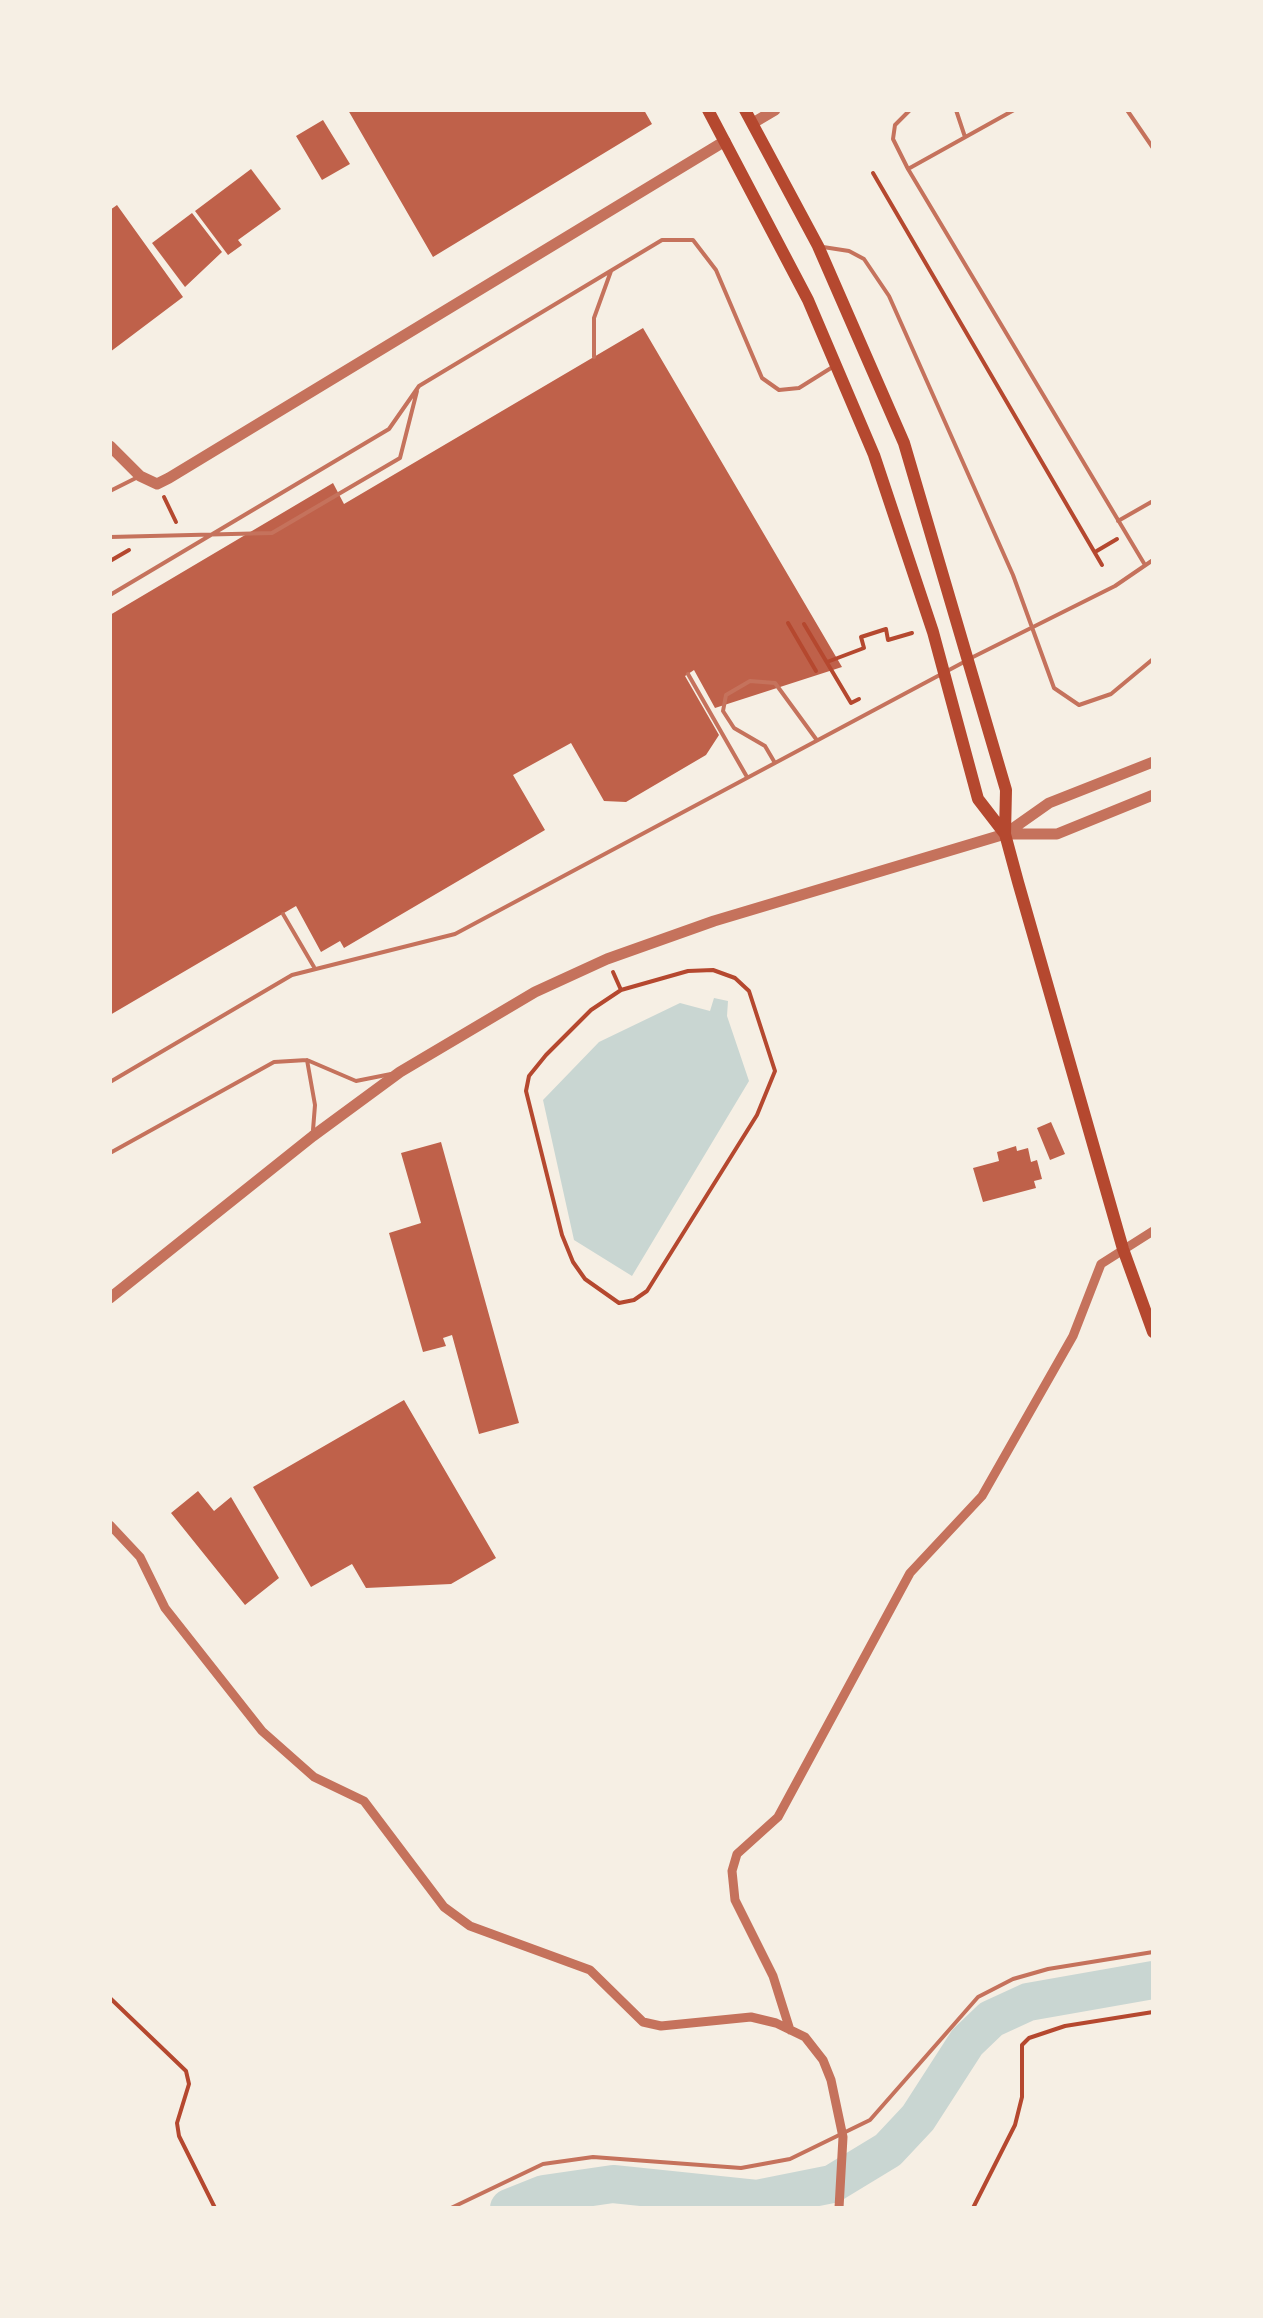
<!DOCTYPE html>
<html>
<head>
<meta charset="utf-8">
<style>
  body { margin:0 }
  #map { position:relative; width:1263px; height:2318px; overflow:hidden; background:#f6efe4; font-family:"Asap Condensed",sans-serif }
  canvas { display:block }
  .frame { position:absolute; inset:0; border:112px solid #f6efe4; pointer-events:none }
</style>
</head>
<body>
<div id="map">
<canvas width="1263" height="2318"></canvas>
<div class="frame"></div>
</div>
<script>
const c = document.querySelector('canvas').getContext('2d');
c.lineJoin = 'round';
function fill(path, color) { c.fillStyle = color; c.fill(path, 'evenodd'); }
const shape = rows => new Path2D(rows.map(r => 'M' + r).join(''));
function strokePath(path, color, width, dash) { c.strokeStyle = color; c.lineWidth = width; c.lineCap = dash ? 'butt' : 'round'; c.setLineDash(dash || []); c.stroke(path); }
fill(shape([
  [714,998,728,1001,727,1016,749,1081,632,1276,574,1240,543,1100,599,1042,680,1003,710,1011]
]), '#c9d6d2');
strokePath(shape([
  [509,2208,544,2194,613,2184,757,2199,832,2184,888,2150,918,2118,967,2042,991,2019,1028,2002,1153,1980]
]), '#c9d6d2', 38);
fill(shape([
  [348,110,644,110,652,124,433,257],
  [323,120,350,164,322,180,296,136],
  [251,169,281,209,238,240,242,245,228,255,195,211],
  [117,205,183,297,110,352,110,210],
  [192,213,222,252,185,287,152,243],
  [643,328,842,667,715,708,694,670,685,676,719,735,706,755,626,802,604,801,571,743,513,775,545,830,344,948,340,941,321,952,296,906,110,1015,110,615,333,483,344,504],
  [1051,1122,1065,1154,1050,1160,1037,1128],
  [441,1142,519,1423,479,1434,452,1335,443,1338,446,1346,423,1352,389,1233,421,1223,401,1153],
  [1016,1146,1017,1151,1028,1148,1031,1162,1037,1160,1042,1179,1034,1181,1036,1188,983,1202,973,1168,999,1161,997,1152],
  [404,1400,496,1558,451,1584,366,1588,352,1564,311,1587,253,1487],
  [198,1491,214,1511,231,1497,279,1578,245,1605,171,1513]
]), '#bf614a');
strokePath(shape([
  [873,173,1102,565],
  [164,497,176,522],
  [1095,552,1117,539],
  [110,561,129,550],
  [788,623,816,671],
  [804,624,851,703,859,699],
  [827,662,864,648,861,637,886,629,888,640,912,633],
  [613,972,621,990,688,971,713,970,735,978,749,991,775,1071,757,1115,647,1291,634,1300,619,1303,585,1279,573,1262,562,1235,526,1091,529,1076,546,1055,591,1010,621,990],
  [110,1998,186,2071,189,2084,177,2123,179,2136,215,2208],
  [973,2208,1015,2125,1022,2097,1022,2045,1029,2038,1065,2026,1153,2012]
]), '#b5482f', 4);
strokePath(shape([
  [956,110,965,137],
  [1014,110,908,169,1145,565],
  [1127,110,1153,148],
  [908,169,893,139,895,125,910,110],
  [823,247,849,251,864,259,889,296,1013,575,1054,688,1079,705,1111,694,1153,659],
  [594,357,594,318,611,271],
  [110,491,136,478],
  [1118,521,1153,501],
  [110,537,272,533,400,458,417,391],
  [110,595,389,429,419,386,662,240,693,240,716,270,762,378,779,390,799,388,831,368],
  [973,657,1115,586,1153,560],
  [688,674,747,777],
  [775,763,765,746,734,728,723,711,726,695,750,681,775,683,816,739],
  [283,914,314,967],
  [307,1060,315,1105,313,1130],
  [110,1082,292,975,455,934,964,662],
  [110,1153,274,1062,307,1060,356,1081,391,1074],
  [451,2208,543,2164,593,2157,741,2168,790,2159,870,2120,978,1997,1013,1979,1048,1969,1153,1952]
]), '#c5725c', 4);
strokePath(shape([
  [110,1525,140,1557,165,1608,262,1731,314,1777,364,1801,444,1907,470,1926,590,1970,643,2022,661,2026,751,2017,776,2023,805,2037,823,2060,831,2080,843,2137,839,2208],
  [790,2030,773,1976,735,1900,732,1871,737,1854,778,1817,910,1573,982,1496,1073,1336,1101,1264,1153,1231]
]), '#c5725c', 9);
strokePath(shape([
  [753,123,775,110],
  [110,446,140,476,157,484,169,478,725,141],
  [1005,834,1057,834,1153,795],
  [110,1298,313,1136,400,1072,535,992,607,959,714,921,1005,834,1049,803,1153,762]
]), '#c5725c', 11);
strokePath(shape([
  [708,110,808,300,874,455,933,632,978,799,1005,834],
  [745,110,818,246,904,443,1006,790,1005,834,1018,882,1123,1249,1153,1332]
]), '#b5482f', 12);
</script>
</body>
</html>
